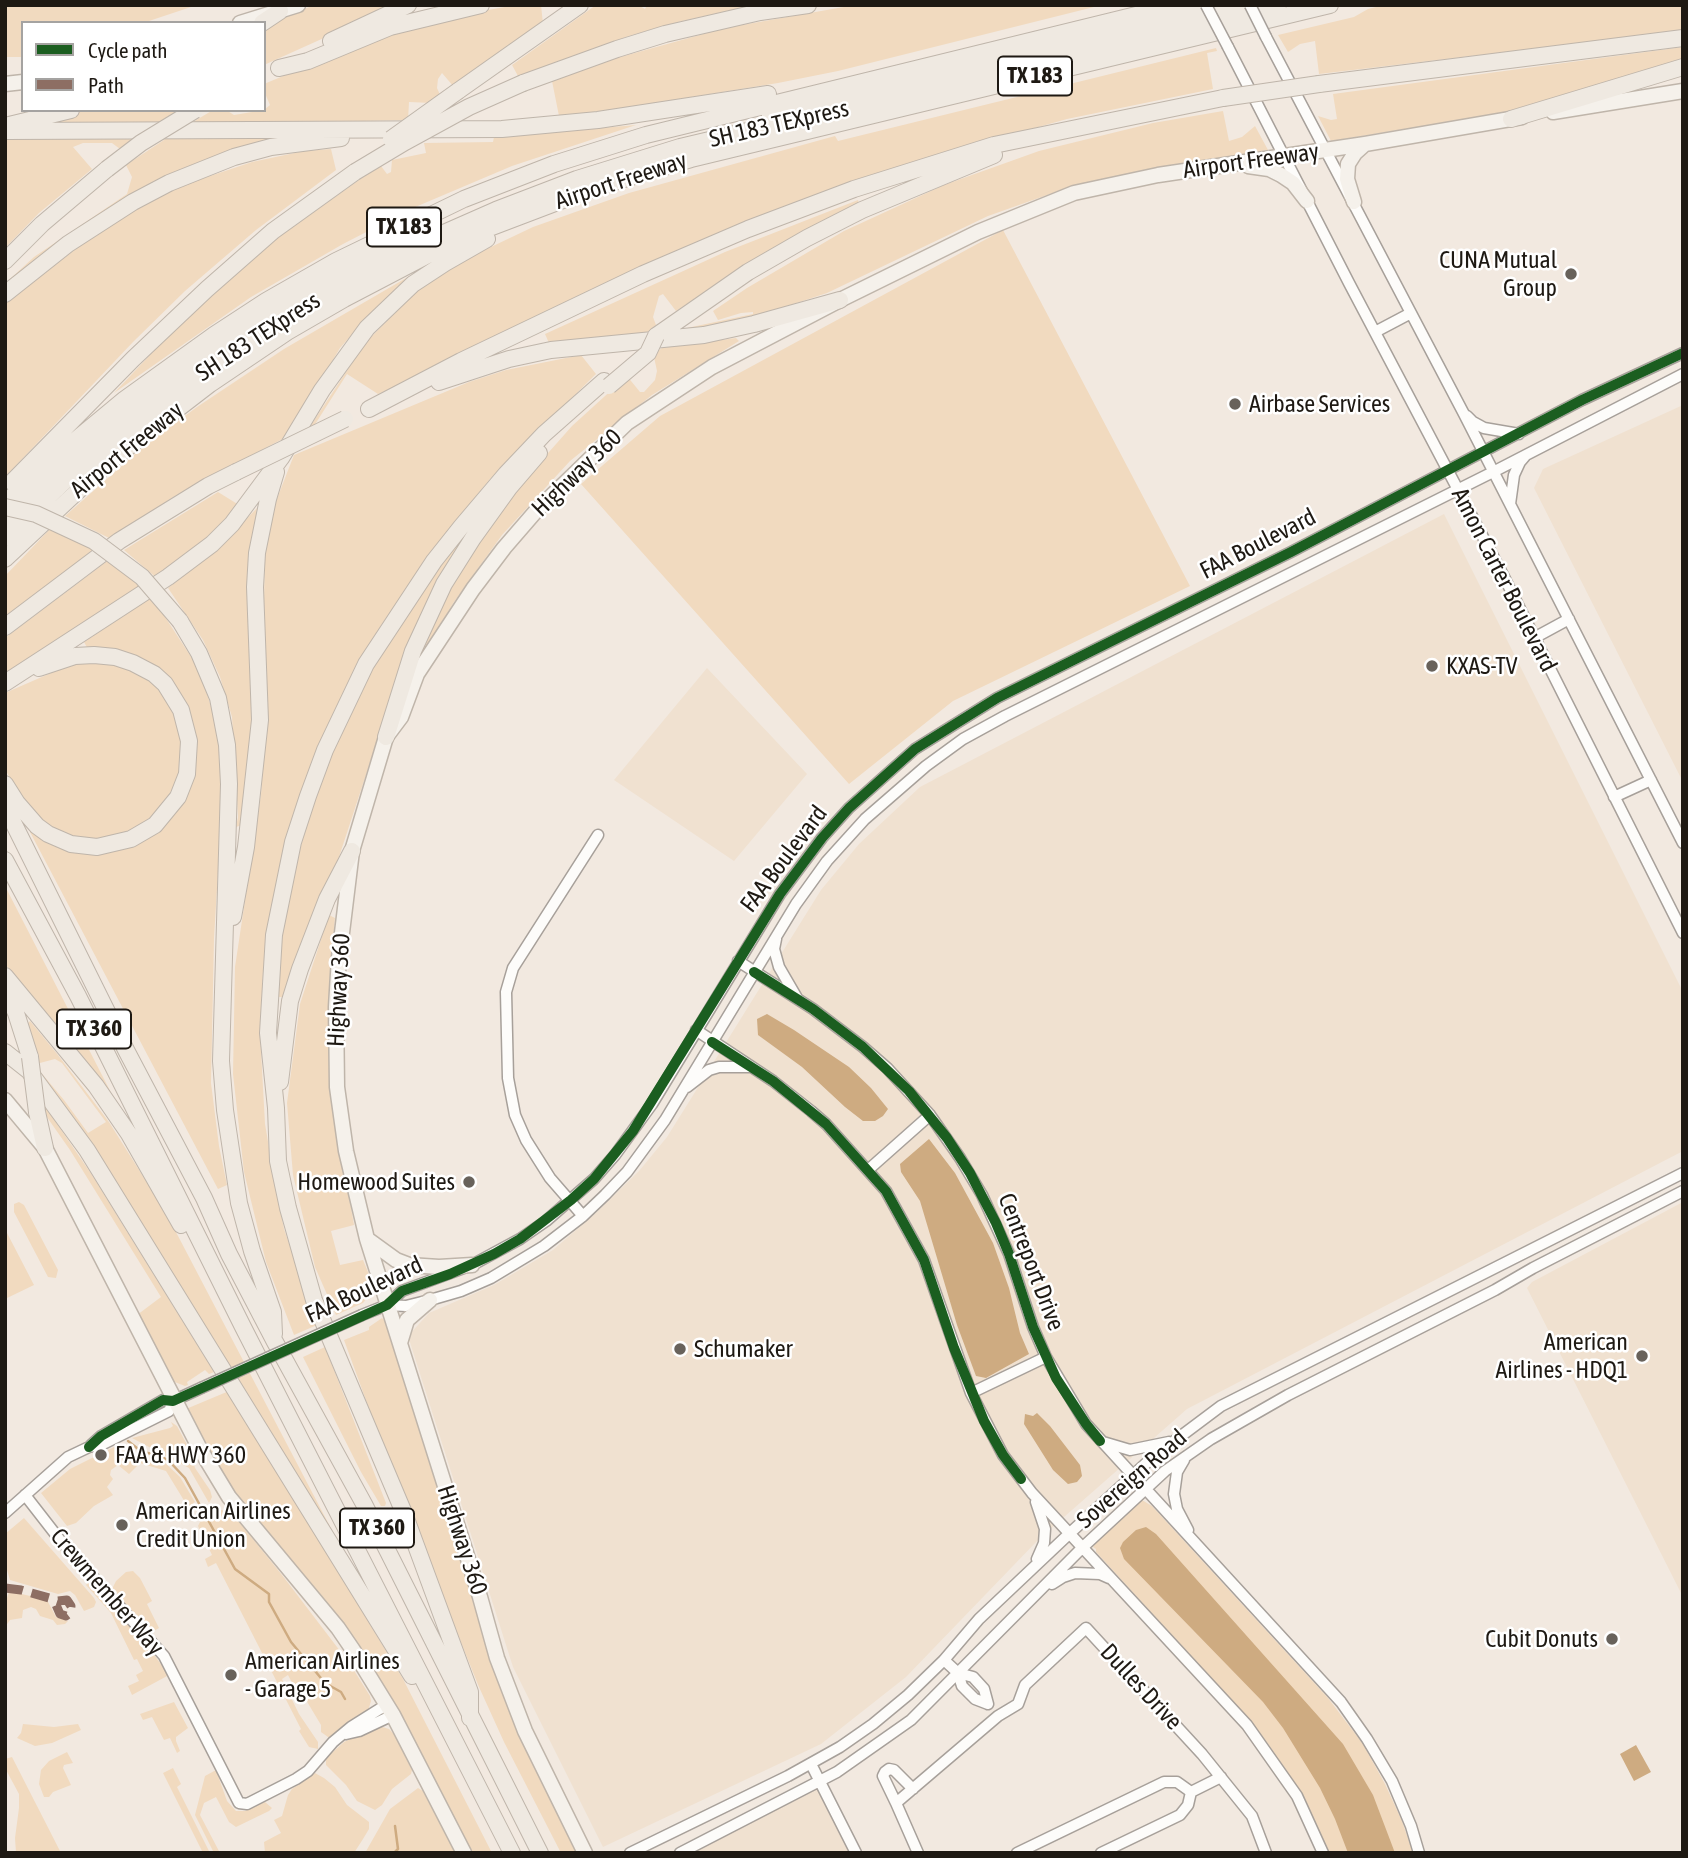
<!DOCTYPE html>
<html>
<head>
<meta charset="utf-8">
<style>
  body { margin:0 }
  #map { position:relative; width:1688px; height:1858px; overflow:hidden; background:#f2e9e0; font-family:"Asap Condensed",sans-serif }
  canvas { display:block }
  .frame { position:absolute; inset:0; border:7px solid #1e1913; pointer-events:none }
  .legend { position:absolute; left:21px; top:21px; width:245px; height:91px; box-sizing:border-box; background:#fff; border:2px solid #a5a3a1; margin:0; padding:9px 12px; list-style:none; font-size:21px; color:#1e1913 }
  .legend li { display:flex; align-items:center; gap:14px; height:35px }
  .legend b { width:35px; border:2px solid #a5a3a1 }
</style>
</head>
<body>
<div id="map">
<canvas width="1688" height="1858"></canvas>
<div class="frame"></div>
<ul class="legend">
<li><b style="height:9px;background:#1b5e20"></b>Cycle path</li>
<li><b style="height:9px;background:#8d6e63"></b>Path</li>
</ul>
</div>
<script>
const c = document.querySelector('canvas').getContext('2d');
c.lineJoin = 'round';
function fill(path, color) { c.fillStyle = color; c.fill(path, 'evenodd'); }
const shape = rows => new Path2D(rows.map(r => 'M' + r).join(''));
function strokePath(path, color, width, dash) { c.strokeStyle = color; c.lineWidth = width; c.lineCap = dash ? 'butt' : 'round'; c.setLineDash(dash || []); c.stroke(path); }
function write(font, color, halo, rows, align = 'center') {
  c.font = font + ' "Asap Condensed",sans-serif'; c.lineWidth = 5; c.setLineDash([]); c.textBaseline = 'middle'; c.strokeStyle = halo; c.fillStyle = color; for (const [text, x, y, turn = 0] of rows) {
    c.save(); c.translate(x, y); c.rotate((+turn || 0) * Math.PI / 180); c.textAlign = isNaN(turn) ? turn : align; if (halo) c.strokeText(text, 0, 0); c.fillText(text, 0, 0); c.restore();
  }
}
fill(shape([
  [1683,405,1683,782,1534,488,1543,469],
  [1444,514,1683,992,1683,1151,1187,1409,1039,1539,906,1677,821,1744,603,1847,513,1667,408,1336,429,1313,494,1285,553,1250,598,1211,639,1171,667,1137,821,890,859,844,920,787],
  [707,668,807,774,734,861,614,780],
  [1683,1202,1683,1597,1527,1288,1532,1282],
  [820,1787,851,1853,691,1853]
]), '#f0e1d0');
fill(shape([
  [5,5,197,5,143,23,23,23,23,57,5,57],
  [314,5,397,5,264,65,264,25],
  [516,5,541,5,543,24,454,87,442,73,438,79,437,88,441,97,432,103,409,102,408,120,188,125,213,110,226,110,234,115,264,110,270,105,264,91,264,84,372,39,471,13],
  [596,5,638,5,645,9,647,5,753,5,678,22,629,36,518,76,512,65],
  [855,5,1102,5,838,71,778,83,618,109,559,116,552,81,613,59,725,28],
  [1384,5,1683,5,1683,31,1319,74,1315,41,1300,44,1288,52,1278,35,1354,17,1368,9],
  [1683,47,1683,63,1497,114,1331,141,1318,116,1331,120,1337,119,1333,94],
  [1216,48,1217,51,1207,53,1213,89,1067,119,938,155,378,394,347,374,314,426,309,428,366,342,417,291,472,256,533,227,629,193,835,136,838,141],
  [83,110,179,110,154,125,46,126,45,121],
  [1223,111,1229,141,1242,137,1255,126,1268,150,1150,169,1064,189,988,216,827,293,757,316,685,331,687,328,753,314,753,312,741,313,718,320,713,311,747,288,844,231,944,185,1039,151,1153,123],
  [636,125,512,166,413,208,343,244,251,297,114,393,184,319,266,246,366,175,381,166,387,174,391,172,392,160,426,153,424,143,493,142,494,137],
  [271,137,270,140,232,151,5,286,10,279,34,257,127,194,132,177,126,165,167,138],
  [5,139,135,139,120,149,112,143,83,143,73,147,92,169,39,213,5,248],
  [331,149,336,170,256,230,185,291,133,342,5,477,5,304,81,245,152,199,183,185,252,162,304,151],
  [858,200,859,203,767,252,676,311,663,294,659,296,653,317,656,325,645,334,549,343,545,334,725,252],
  [1003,230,1190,586,953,701,849,784,581,484,660,416],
  [413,274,414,278,369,315,340,348,288,436,173,497,111,539,65,516,143,447,197,407,284,349],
  [736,338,739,341,652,395,570,461,502,535,454,602,422,655,419,654,444,593,502,505,572,426,627,376,640,392,644,392,655,380,657,371,654,357,657,355,655,353,662,348],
  [581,355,596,374,490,479,444,536,382,624,362,656,307,775,280,866,263,971,260,1033,265,1124,275,1183,284,1229,317,1325,294,1335,266,1262,244,1172,233,1074,235,967,261,794,267,712,264,599,265,550,271,514,294,455,469,382,506,370],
  [218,492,239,505,231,520,159,580,124,550],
  [257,508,250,561,252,722,242,825,236,827,238,817,232,717,220,677,203,640,168,588,215,551],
  [51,528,94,549,5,618,5,576],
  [465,532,469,534,380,732,337,863,287,997,277,997,283,930,299,853,313,804,344,723,375,664,421,592],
  [110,559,144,588,5,676,5,638],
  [152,597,199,669,215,719,224,772,214,938,211,1083,219,1146,227,1185,218,1189,30,832,33,830,54,843,142,840,194,766,197,752,193,725,187,706,173,685,89,651,84,642],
  [95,661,123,666,148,677,162,693,179,722,182,753,179,776,164,804,142,825,117,836,86,839,59,832,40,818,19,795,5,769,5,693,74,663],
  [5,886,123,1116,53,1021,5,964],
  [329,915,335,918,330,972,329,1052,333,1105,354,1225,331,1231,340,1265,363,1260,373,1284,371,1293,363,1303,336,1315,315,1267,293,1175,287,1103,300,1004],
  [30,1021,58,1055,109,1122,166,1213,336,1538,38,1069,64,1100,88,1133,106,1122,62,1063,55,1059,36,1064,27,1024],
  [42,1102,92,1175,214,1372,209,1374,205,1370,187,1382,188,1385,185,1386,172,1381,137,1315,161,1297,70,1150,42,1110],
  [19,1202,24,1205,58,1270,56,1278,48,1277,14,1212,14,1204],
  [6,1231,34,1285,5,1299,5,1232],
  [382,1318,386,1322,492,1659,578,1853,561,1853,504,1742,479,1687,394,1477,344,1340,369,1330,369,1327],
  [325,1347,386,1503,385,1506,381,1506,361,1472,303,1357],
  [229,1391,403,1679,492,1853,470,1853,407,1730,238,1499,210,1457,186,1409],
  [171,1422,177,1426,191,1452,195,1468,210,1490,212,1497,209,1503,189,1468,132,1438,170,1428,173,1426],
  [116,1446,119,1451,162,1460,180,1477,195,1502,188,1507,166,1471,140,1463,129,1474,118,1465,111,1470,110,1475,113,1479,107,1487,113,1495,94,1506,76,1523,67,1526,41,1493,70,1469],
  [1142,1500,1152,1506,1328,1698,1363,1744,1385,1784,1402,1821,1413,1853,1328,1853,1310,1812,1269,1745,1236,1705,1096,1552,1096,1549,1093,1547,1096,1542],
  [221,1510,231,1512,282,1575,350,1664,370,1696,371,1701,368,1711,331,1737,328,1737,321,1732,321,1725,306,1700,300,1698,288,1675,282,1679,299,1714,318,1742,318,1749,309,1747,299,1731,301,1729,216,1563,208,1567,205,1559,212,1555,198,1526,200,1522],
  [24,1518,94,1598,96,1602,94,1607,84,1611,75,1595,70,1591,58,1594,10,1580,5,1563,5,1534],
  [133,1571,140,1578,152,1601,147,1604,159,1628,152,1632,150,1632,112,1589,116,1581,126,1572],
  [89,1581,149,1648,169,1675,132,1695,128,1686,139,1681,136,1675,143,1671,137,1659,134,1660,111,1613,86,1585],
  [9,1591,47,1600,56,1617,68,1621,65,1624,57,1625,53,1620,40,1616,36,1609,31,1607,23,1610,22,1618,10,1620,5,1627,5,1605],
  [174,1702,188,1728,176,1737,176,1741,180,1751,177,1753,170,1738,164,1740,152,1717,143,1720,140,1714],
  [23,1724,54,1727,78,1724,81,1730,52,1743,35,1746,17,1738,21,1733],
  [379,1726,389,1729,394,1734,412,1770,411,1774,392,1789,382,1805,375,1810,357,1801,346,1785,326,1765,326,1758,344,1742],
  [67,1752,73,1763,64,1765,63,1768,71,1785,53,1792,49,1797,44,1797,39,1784,41,1770,49,1761],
  [12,1757,60,1851,57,1853,16,1853,15,1838,19,1808,19,1794,5,1768,5,1759],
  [173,1768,181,1784,177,1787,210,1853,203,1853,163,1773],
  [216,1770,227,1801,236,1811,245,1811,265,1802,272,1808,269,1811,236,1827,229,1822,216,1797,204,1803,200,1815,220,1853,214,1853,195,1815,205,1776],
  [315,1773,324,1778,335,1787,347,1805,369,1822,369,1829,363,1839,354,1853,265,1853,264,1842,281,1833,274,1820,282,1816,288,1795,292,1789],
  [418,1788,423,1791,455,1853,365,1853,390,1809]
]), '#f1dabf');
fill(shape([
  [767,1014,794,1030,849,1067,871,1088,888,1109,883,1116,875,1121,863,1121,845,1107,802,1067,758,1035,757,1019],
  [929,1139,955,1173,993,1243,1009,1288,1020,1333,1029,1354,986,1378,976,1376,957,1325,920,1201,901,1172,900,1164],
  [1037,1413,1050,1426,1080,1465,1082,1476,1077,1482,1068,1484,1053,1470,1024,1424,1025,1414,1033,1416],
  [1146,1527,1156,1534,1343,1744,1373,1795,1395,1853,1348,1853,1335,1819,1320,1788,1283,1728,1263,1702,1124,1559,1120,1548,1123,1542,1136,1530],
  [1636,1745,1651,1772,1634,1781,1620,1754]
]), '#ceab81');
strokePath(shape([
  [128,1441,142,1452,159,1455,169,1461,185,1478,235,1569,269,1594,269,1602,291,1642,325,1683,341,1692,345,1699],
  [394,1853,398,1849,395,1826]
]), '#ceab81', 2.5);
const minor = shape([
  [1266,37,1464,414,1683,843],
  [1228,47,1349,283,1504,577,1683,933],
  [1375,332,1411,313],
  [1467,416,1473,422,1484,428,1519,434],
  [1510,504,1514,475,1520,462,1526,455],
  [1534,638,1569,619],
  [1614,797,1651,780],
  [776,939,774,949,779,967,797,998],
  [738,961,813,1009,863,1047,887,1068,930,1115,960,1158,982,1195,1009,1254,1033,1327,1046,1357,1086,1424,1341,1702,1367,1739,1392,1781,1411,1826,1419,1853],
  [696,1030,773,1081,811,1111,826,1124,886,1191,924,1260,971,1393,1003,1455,1032,1493,1247,1725,1297,1796,1323,1853],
  [687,1087,709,1070,719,1067,749,1067],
  [868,1170,930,1115],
  [583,1216,550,1178,526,1140,515,1115,508,1078,506,992,513,968,598,835],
  [387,1305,406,1306,430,1300,461,1291,491,1278,544,1246,583,1216,605,1195,627,1172,665,1120,796,904,827,861,865,819,926,766,963,739,1005,716,1493,472,1683,374],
  [362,1315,387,1305,402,1291,472,1265,520,1239,546,1221,594,1179,615,1155,652,1104,780,894,822,838,849,808,915,749,997,698,1291,552,1582,400,1683,353],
  [971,1393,1046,1357],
  [1103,1442,1130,1450,1169,1442],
  [91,1445,101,1436,163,1400,173,1401,201,1388],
  [1184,1460,1177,1472,1174,1494,1177,1509,1188,1530],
  [25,1495,60,1540,164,1656,239,1803,247,1804,296,1779,308,1771,333,1742,351,1727,386,1705],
  [1036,1502,1045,1529,1044,1543,1037,1559],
  [5,1513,68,1457,89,1447,103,1444,169,1411,173,1401],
  [1052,1584,1063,1577,1075,1573,1100,1574,1109,1578],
  [944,1660,958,1673,973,1677,984,1689,988,1704],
  [958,1673,962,1686,975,1699,988,1704],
  [346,1734,359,1731,393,1715],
  [811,1764,856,1853],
  [896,1803,883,1776,885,1772,889,1769,894,1770,913,1789],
  [630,1853,788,1776,840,1747,873,1724,908,1695,944,1660,979,1619,1070,1533,1153,1457,1221,1406,1683,1173],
  [680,1853,837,1772,911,1720,1083,1547,1165,1471,1211,1439,1288,1395,1495,1290,1533,1268,1683,1191],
  [918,1853,896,1803,998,1716,1018,1704,1025,1685,1086,1628,1202,1754,1252,1816,1266,1853],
  [1017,1853,1164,1782,1177,1782,1191,1792],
  [1101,1853,1180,1815,1188,1805,1191,1792,1221,1777]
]);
const major = shape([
  [240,23,298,5],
  [5,84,23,82],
  [1553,112,1683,91],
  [1248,166,1269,169,1281,175,1293,183,1307,201],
  [1354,202,1347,179,1348,164,1355,153,1365,144],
  [5,1100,45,1148,200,1449,229,1497,338,1628,353,1650,393,1715,464,1853],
  [367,1239,396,1260,409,1265,439,1267,472,1265],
  [400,1343,407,1320,430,1300],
  [585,1853,525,1731,497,1658,480,1597,367,1239,346,1151,337,1087,336,1007,339,957,352,851,386,737,401,717,417,674,473,589,504,548,536,511,627,423,712,367,840,300,978,232,1074,193,1158,175,1365,144,1522,117]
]);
const highway = shape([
  [262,23,280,11],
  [331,41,408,5],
  [279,68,308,61,390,27,481,5],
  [523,83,617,49,665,34,760,12,808,5],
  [1319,84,1683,38],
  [458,91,580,5],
  [770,115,1227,5],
  [1511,119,1683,67],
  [9,125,71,110],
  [5,131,502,129,598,120,768,94],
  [5,261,42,224,107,169],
  [5,294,68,244,133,202,169,183,234,157,271,147,341,138],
  [656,336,748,272,807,238,862,210,994,155],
  [439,382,509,359,551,350,704,335,754,324,840,300],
  [369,409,461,361,643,274,748,229,854,189,994,145,1223,98],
  [12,482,133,359,207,289,273,231,355,172],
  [5,503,54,458,125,399,214,335,266,301,336,261,464,199,554,164,646,135,1177,5],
  [5,520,103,431,178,373,282,305,389,247],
  [5,538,67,479,146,414,249,340,350,279,421,243,496,210,577,179,680,147,1278,5],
  [5,559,110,461,210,384,287,332,344,299,430,254,476,233,597,187,691,159,1330,5],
  [180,621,199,653,218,698,227,745,229,784,221,1061,225,1110,239,1203,252,1251,273,1312,274,1334],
  [5,627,119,541,208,486,236,472],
  [5,683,168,577,212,544,232,524,281,458,322,390,367,328,413,284,445,263,487,239],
  [386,737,413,651,444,584,473,538,509,488,539,453],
  [5,784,17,803,37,826,48,834,71,844,97,847,131,839,155,825,178,797,187,774,189,741,181,710,165,684,154,674,133,663,115,657,94,655,75,656,39,668],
  [5,806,126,1050,204,1198,229,1254,275,1342,364,1504,540,1853],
  [5,860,78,996,243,1327,512,1853],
  [233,917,246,847,260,720,255,587,257,553,268,499,276,472],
  [5,976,96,1086,129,1134,181,1225],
  [5,991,16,1013,30,1057],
  [5,1052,29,1071,87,1150,412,1676],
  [280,1082,290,1001,300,969,327,899,352,851],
  [37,1112,45,1148],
  [470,1718,470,1692,404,1513,314,1300,288,1208,278,1161,276,1108,268,1033,274,935,293,842,308,796,325,750,366,664,434,561,461,527,506,474,544,434,604,381]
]);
strokePath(minor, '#a7a09a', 13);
strokePath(major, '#bfb5aa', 17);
strokePath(highway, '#bfb5aa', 18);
strokePath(minor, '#fdfcfa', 10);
strokePath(major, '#f5f1eb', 14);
strokePath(highway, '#efe9e1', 16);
const minorBridge = shape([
  [1206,5,1228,47],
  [1250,5,1266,37],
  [201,1388,362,1315]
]);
const highwayBridge = shape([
  [1223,98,1319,84],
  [391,139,458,91],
  [107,169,141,143,195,110],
  [355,172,405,142,469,107,523,83],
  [609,386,648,353,656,336],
  [236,472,345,419],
  [5,507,36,514,94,541,142,577,180,621],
  [30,1057,37,1112]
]);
strokePath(minorBridge, '#a7a09a', 13, []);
strokePath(highwayBridge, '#bfb5aa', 18, []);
strokePath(minorBridge, '#fdfcfa', 10);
strokePath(highwayBridge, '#efe9e1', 16);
strokePath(shape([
  [5,1588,21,1590,49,1598,58,1601,67,1600,71,1606,70,1613,66,1616,60,1614,54,1600]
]), '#8d6e63', 9, [18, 9]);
strokePath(shape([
  [754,972,813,1009,863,1047,909,1091,947,1138,970,1173,996,1223,1009,1254,1033,1327,1056,1378,1086,1424,1100,1441],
  [712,1042,773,1081,826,1124,886,1191,924,1260,954,1348,984,1421,1003,1455,1021,1479],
  [89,1447,101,1436,163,1400,173,1401,387,1305,402,1291,450,1274,494,1254,520,1239,571,1200,594,1179,633,1131,780,894,822,838,849,808,915,749,997,698,1291,552,1582,400,1683,353]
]), '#1b5e20', 10);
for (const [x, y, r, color] of [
  [1571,274,7,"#68625b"],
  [1235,404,7,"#68625b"],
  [1432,666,7,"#68625b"],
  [469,1182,7,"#68625b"],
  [680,1349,7,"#68625b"],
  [1642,1356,7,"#68625b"],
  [101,1455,7,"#68625b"],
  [122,1525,7,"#68625b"],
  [1612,1639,7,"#68625b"],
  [231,1675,7,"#68625b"]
]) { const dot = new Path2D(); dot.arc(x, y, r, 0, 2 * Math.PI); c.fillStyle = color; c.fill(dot); strokePath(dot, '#fff', 2.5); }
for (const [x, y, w] of [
  [1035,76,74],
  [404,227,74],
  [94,1029,74],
  [377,1528,74]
]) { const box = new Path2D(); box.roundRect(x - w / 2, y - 19.5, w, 39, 5); c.fillStyle = '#fff'; c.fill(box); strokePath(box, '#1e1913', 2); }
write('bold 23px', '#1e1913', null, [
  ["TX 183",1035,76],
  ["TX 183",404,227],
  ["TX 360",94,1029],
  ["TX 360",377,1528]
]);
write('24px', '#1e1913', '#fff', [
  ["SH 183 TEXpress",779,124,-13],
  ["Airport Freeway",1251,161,-8],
  ["Airport Freeway",621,181,-18],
  ["SH 183 TEXpress",258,337,-33],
  ["Airport Freeway",127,450,-39],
  ["Highway 360",577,473,-44],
  ["FAA Boulevard",1258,544,-27],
  ["Amon Carter Boulevard",1504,580,63],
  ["FAA Boulevard",784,859,-53],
  ["Highway 360",339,990,-87],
  ["Centreport Drive",1031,1262,69],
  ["FAA Boulevard",364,1290,-25],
  ["Sovereign Road",1132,1479,-41],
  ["Highway 360",462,1540,72],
  ["Crewmember Way",107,1592,49],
  ["Dulles Drive",1141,1687,47]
]);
write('24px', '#1e1913', '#fff', [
  ["CUNA Mutual",1557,260,"right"],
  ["Group",1557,288,"right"],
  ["Airbase Services",1249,404],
  ["KXAS-TV",1446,666],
  ["Homewood Suites",455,1182,"right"],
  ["American",1628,1342,"right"],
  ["Airlines - HDQ1",1628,1370,"right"],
  ["Schumaker",694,1349],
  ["FAA & HWY 360",115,1455],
  ["American Airlines",136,1511],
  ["Credit Union",136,1539],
  ["Cubit Donuts",1598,1639,"right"],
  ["American Airlines",245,1661],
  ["- Garage 5",245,1689]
], 'left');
</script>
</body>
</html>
